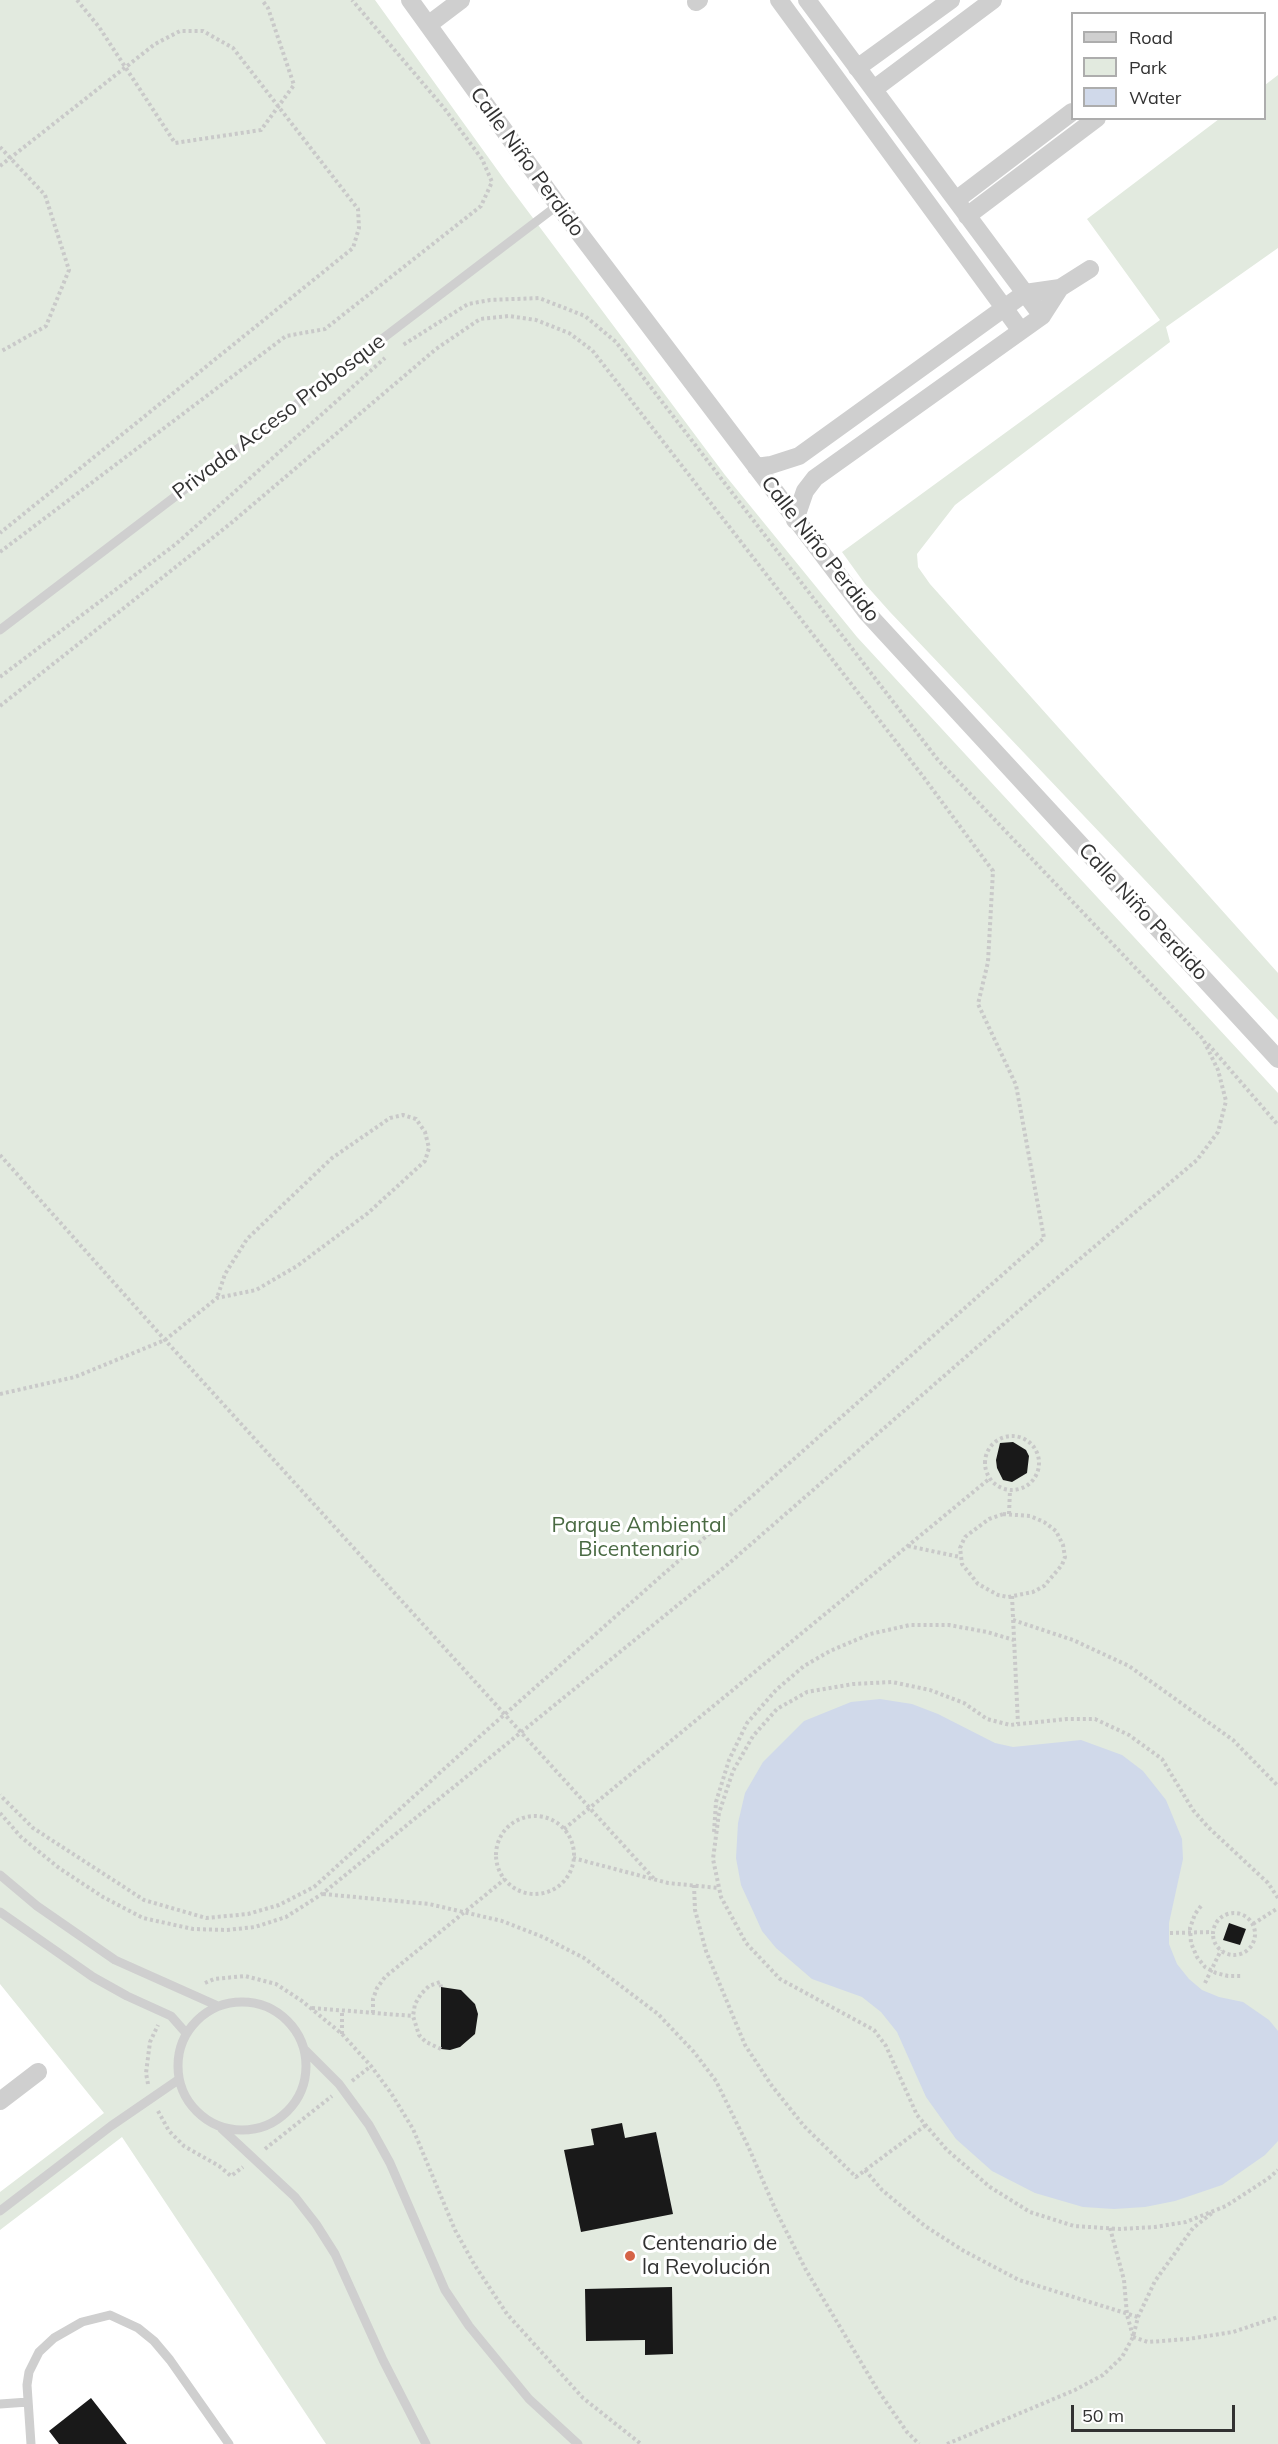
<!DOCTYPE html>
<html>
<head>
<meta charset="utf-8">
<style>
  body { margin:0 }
  #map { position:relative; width:1278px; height:2444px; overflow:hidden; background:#fff; font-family:Mulish,sans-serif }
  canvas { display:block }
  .legend { position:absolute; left:1071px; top:12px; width:195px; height:108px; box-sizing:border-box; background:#fff; border:2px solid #adadad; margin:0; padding:8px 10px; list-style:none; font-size:18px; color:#323232 }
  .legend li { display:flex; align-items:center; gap:12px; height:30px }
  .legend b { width:30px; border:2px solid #adadad }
  .scale { position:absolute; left:1071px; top:2405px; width:164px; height:27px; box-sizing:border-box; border:3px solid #323232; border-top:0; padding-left:8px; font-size:18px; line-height:21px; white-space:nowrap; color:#323232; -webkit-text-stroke:4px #fff; paint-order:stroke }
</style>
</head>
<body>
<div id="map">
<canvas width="1278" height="2444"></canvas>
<ul class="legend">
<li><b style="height:8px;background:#cfcfcf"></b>Road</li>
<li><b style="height:16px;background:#e2eadf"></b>Park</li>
<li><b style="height:16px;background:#d0d9ea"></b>Water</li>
</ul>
<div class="scale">50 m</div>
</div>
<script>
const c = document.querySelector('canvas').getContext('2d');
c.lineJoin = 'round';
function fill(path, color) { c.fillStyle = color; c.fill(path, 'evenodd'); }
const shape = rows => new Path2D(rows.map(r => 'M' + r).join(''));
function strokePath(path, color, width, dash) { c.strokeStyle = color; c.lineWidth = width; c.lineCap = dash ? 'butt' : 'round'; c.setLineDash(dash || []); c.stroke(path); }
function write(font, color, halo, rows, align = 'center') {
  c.font = font + ' Mulish,sans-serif'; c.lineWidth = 6; c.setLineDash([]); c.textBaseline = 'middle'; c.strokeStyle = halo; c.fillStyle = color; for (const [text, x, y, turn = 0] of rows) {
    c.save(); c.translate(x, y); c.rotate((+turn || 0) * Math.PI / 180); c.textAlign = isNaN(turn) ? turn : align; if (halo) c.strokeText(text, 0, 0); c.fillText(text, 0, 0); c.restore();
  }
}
fill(shape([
  [0,0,375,0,506,182,725,475,857,637,1278,1093,1278,2444,326,2444,122,2137,0,2230,0,2192,104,2113,0,1984],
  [1278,75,1278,248,1166,327,1170,342,955,505,917,554,918,567,930,584,1278,973,1278,1020,890,612,865,584,842,552,1160,320,1087,219,1219,119,1264,118,1265,85]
]), '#e2eadf');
fill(shape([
  [880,1699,912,1704,938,1714,995,1743,1013,1747,1081,1740,1122,1755,1143,1771,1166,1800,1182,1839,1183,1859,1169,1923,1169,1944,1177,1964,1189,1979,1202,1990,1219,1997,1243,2002,1269,2020,1278,2031,1278,2141,1265,2155,1222,2185,1175,2201,1145,2207,1114,2209,1083,2207,1035,2193,992,2171,956,2139,926,2097,897,2032,881,2012,862,1997,812,1979,776,1948,762,1931,753,1911,741,1885,736,1858,738,1823,745,1793,763,1762,804,1721,851,1702]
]), '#d0d9ea');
fill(shape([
  [1013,1442,1026,1450,1029,1456,1027,1473,1012,1482,1003,1480,997,1468,996,1460,1000,1443],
  [1229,1923,1246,1929,1240,1945,1223,1940],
  [441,1987,461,1990,475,2004,478,2014,475,2034,460,2047,450,2050,441,2049],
  [622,2123,625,2138,656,2132,673,2214,581,2232,564,2150,594,2145,591,2129],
  [672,2287,673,2354,645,2355,645,2340,586,2341,585,2289],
  [91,2398,127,2444,59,2444,49,2431]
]), '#191919');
strokePath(shape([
  [77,0,99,27,175,143,261,130,294,85,268,8,262,0],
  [0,147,45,195,69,270,46,326,0,352],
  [0,166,155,44,180,31,203,31,233,48,358,209,359,228,353,248,0,533],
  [0,552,286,336,325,329,481,206,492,182,482,159,444,108,352,0],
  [0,677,176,544,385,358],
  [0,706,230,524,436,349,480,319,509,316,536,320,569,333,592,350,922,775,993,871,988,962,978,1004,1016,1085,1044,1238,487,1730,314,1887,279,1905,248,1914,206,1918,144,1900,33,1828,0,1795],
  [1208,1044,1278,1125],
  [0,1155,165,1340,655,1880],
  [0,1394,75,1377,165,1340,217,1298,256,1290,297,1266,368,1213,425,1161,429,1148,425,1132,416,1119,403,1115,390,1118,332,1158,247,1239,225,1274,217,1298],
  '985 1463a27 27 0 1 1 54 0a27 27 0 1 1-54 0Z',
  [1003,1514,1030,1516,1044,1522,1056,1531,1063,1545,1065,1557,1062,1565,1044,1586,1033,1592,1008,1597,998,1595,978,1584,962,1564,960,1548,965,1537,989,1519,1003,1514],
  [1009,1514,1010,1490],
  [908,1546,960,1557],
  [1012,1596,1018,1724],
  [1013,1620,1073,1640,1129,1666,1233,1740,1278,1786],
  [0,1813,21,1837,59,1868,103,1897,143,1918,193,1929,227,1930,255,1927,286,1917,322,1894,727,1565,1030,1301,1197,1160,1218,1132,1226,1101,1218,1070,1203,1039,938,760,616,342,585,316,539,298,490,300,468,304,403,345],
  '496 1855a39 39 0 1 1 78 0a39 39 0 1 1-78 0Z',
  [564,1829,989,1479],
  [714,1832,716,1802,729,1760,747,1723,776,1690,804,1666,830,1651,870,1634,910,1625,949,1625,987,1632,1014,1640],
  [573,1858,668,1883,719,1888],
  [694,1885,695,1910,706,1951,745,2045,772,2086,804,2126,856,2177,926,2125],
  [323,1894,429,1904,502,1921,543,1937,584,1958,658,2014,694,2052,716,2081,748,2146,776,2211,806,2270,877,2389,907,2432,919,2444],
  [1278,1898,1268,1883,1208,1827,1193,1810,1162,1759,1129,1735,1095,1719,1067,1719,1010,1725,987,1719,964,1703,930,1690,892,1682,853,1684,807,1692,777,1709,753,1736,733,1771,719,1813,713,1859,721,1897,746,1943,780,1979,874,2030,886,2046,917,2115,947,2150,990,2187,1030,2212,1074,2226,1120,2229,1155,2227,1186,2222,1226,2206,1269,2178,1278,2170],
  [1201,1906,1195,1914,1190,1928,1191,1943,1197,1957,1205,1967,1216,1973,1228,1976,1241,1976],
  '1213 1934a21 21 0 1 1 42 0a21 21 0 1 1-42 0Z',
  [1253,1924,1278,1908],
  [1170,1933,1212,1932],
  [205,1983,214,1979,245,1976,276,1984,302,2001,342,2034,371,2066,391,2093,413,2129,455,2230,474,2264,507,2314,583,2398,641,2444],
  [1205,1983,1221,1950],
  [312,2008,413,2016],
  [373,2013,373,1999,377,1988,385,1977,505,1879],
  [342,2034,342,2010],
  [441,2049,426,2042,419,2035,413,2016,415,2004,421,1994,429,1986,440,1982,441,1987],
  [352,2081,371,2066],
  [148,2084,146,2073,150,2042,158,2025],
  [158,2111,169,2131,184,2146,219,2166,231,2176,243,2167],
  [265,2149,332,2096],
  [865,2170,882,2190,925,2226,964,2251,1019,2280,1138,2317],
  [1110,2228,1124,2280,1127,2315,1133,2336],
  [1133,2337,1148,2342,1188,2339,1233,2332,1278,2317],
  [947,2444,1075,2390,1103,2375,1122,2357,1133,2337,1138,2317,1155,2281,1193,2228,1212,2213]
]), '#c9c9c9', 4, [3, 3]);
strokePath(shape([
  [0,630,558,205],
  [0,1875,37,1906,115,1960,218,2006],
  [0,1912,93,1977,127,1996,171,2016,186,2033],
  '178 2066a64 64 0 1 1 128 0a64 64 0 1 1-128 0Z',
  [305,2050,339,2084,369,2125,390,2163,445,2290,469,2326,529,2399,578,2444],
  [222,2129,295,2197,316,2224,335,2254,383,2360,426,2444],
  [0,2211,111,2126,178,2080],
  [0,2404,28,2402],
  [31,2444,27,2385,29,2372,39,2352,54,2338,82,2322,110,2315,138,2328,154,2341,170,2360,229,2444]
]), '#cfcfcf', 9);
strokePath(shape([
  [410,0,558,205,867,613,1278,1059],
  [779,0,1021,331],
  [807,0,1042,316],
  [696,2,699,0],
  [428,25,461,0],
  [857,68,951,0],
  [874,89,993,0],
  [956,200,1072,112],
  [967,216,1097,118],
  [756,467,771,465,799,456,1025,293,1060,288,1090,269],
  [795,520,805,491,815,478,1042,316,1060,288],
  [0,2101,38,2072]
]), '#cfcfcf', 18);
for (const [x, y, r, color] of [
  [630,2256,6,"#d56447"]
]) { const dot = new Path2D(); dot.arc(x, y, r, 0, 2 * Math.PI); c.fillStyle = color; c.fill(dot); strokePath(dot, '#fff', 2); }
write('21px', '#323232', '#fff', [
  ["Calle Niño Perdido",527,162,54],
  ["Privada Acceso Probosque",279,417,-37],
  ["Calle Niño Perdido",820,549,52],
  ["Calle Niño Perdido",1143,912,47]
]);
write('21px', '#4a6a43', '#fff', [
  ["Parque Ambiental",639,1526],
  ["Bicentenario",639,1550]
]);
write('21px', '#323232', '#fff', [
  ["Centenario de",642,2244],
  ["la Revolución",642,2268]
], 'left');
</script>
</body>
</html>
